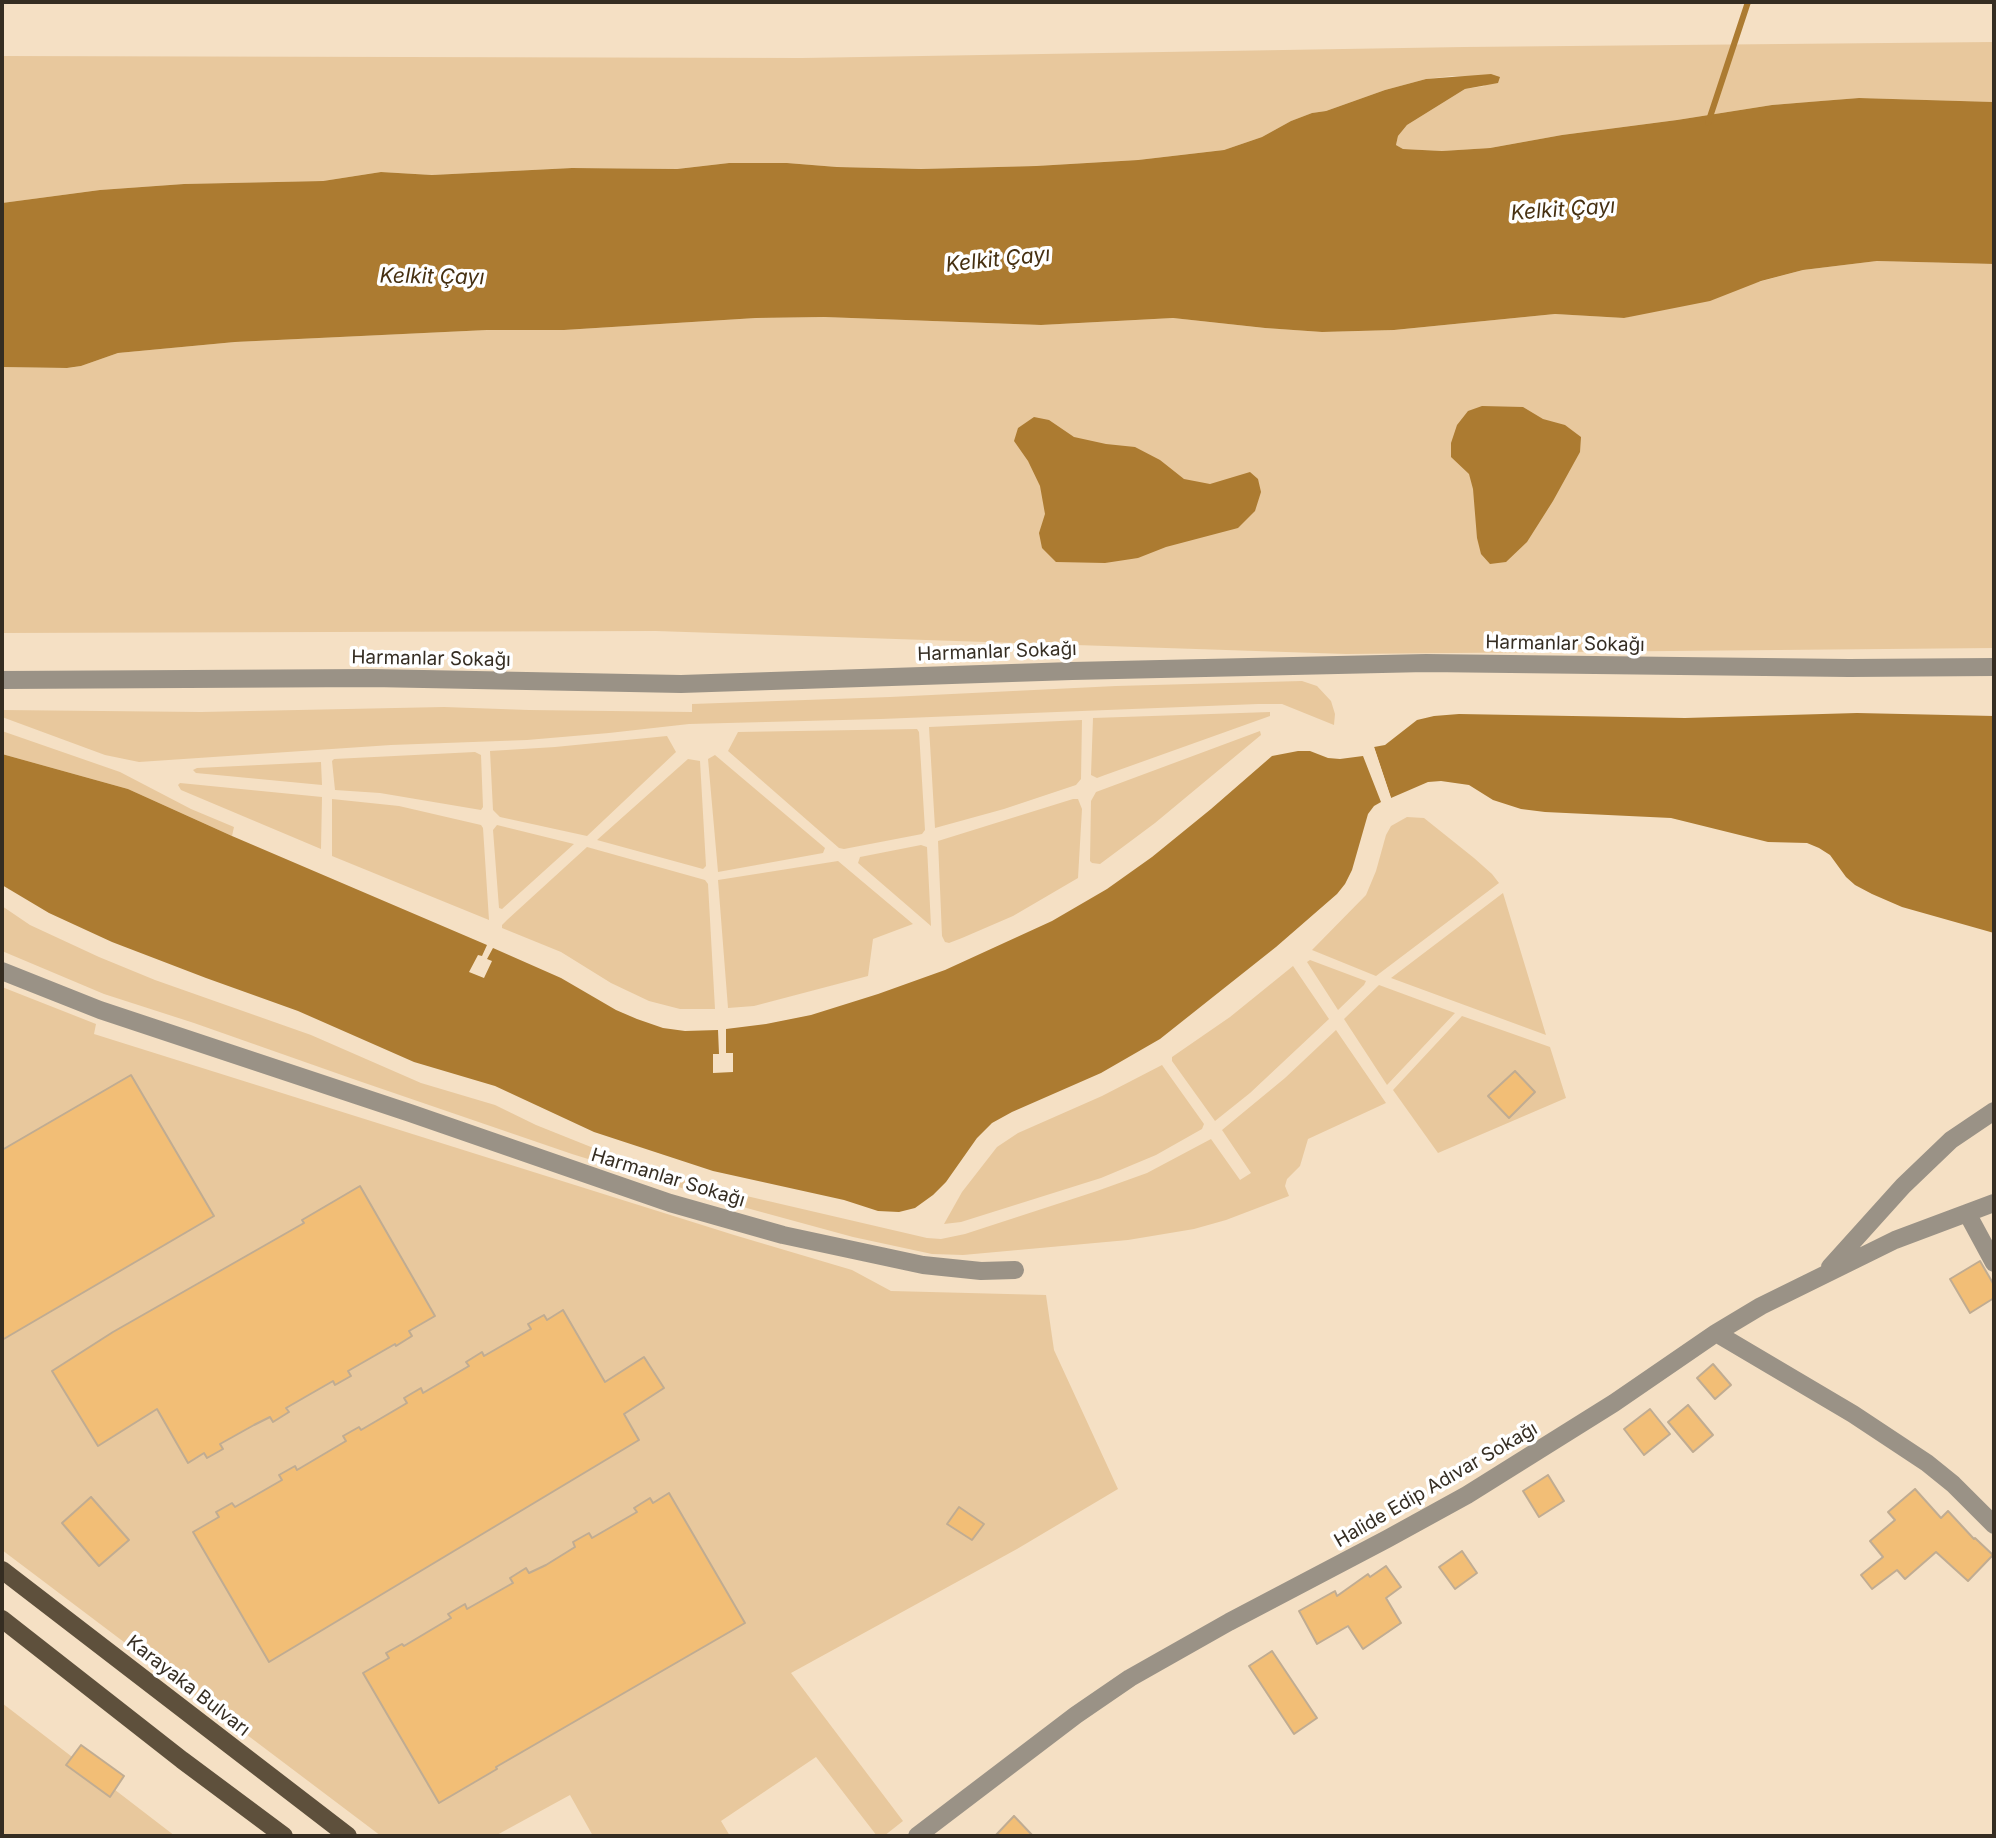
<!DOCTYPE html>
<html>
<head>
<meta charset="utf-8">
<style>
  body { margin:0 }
  #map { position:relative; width:1996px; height:1838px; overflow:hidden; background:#f5e0c4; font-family:Inter,sans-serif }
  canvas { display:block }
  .frame { position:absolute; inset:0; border:4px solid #352d22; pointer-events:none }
</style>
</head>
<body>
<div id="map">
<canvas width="1996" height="1838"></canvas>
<div class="frame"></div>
</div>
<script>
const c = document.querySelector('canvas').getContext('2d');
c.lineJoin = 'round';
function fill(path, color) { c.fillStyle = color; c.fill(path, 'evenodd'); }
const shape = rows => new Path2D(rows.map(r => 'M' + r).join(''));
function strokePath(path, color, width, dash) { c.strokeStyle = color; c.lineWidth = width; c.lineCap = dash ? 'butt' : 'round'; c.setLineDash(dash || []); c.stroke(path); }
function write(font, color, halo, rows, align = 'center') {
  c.font = font + ' Inter,sans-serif'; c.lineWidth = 7; c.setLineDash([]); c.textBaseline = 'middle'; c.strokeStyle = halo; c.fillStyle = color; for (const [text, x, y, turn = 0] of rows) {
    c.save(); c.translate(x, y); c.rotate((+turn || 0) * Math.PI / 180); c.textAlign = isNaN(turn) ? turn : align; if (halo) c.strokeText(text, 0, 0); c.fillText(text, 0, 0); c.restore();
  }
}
fill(shape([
  [1994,42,1994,102,1859,98,1772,105,1677,120,1562,135,1490,148,1442,151,1403,149,1396,145,1398,136,1407,125,1465,89,1485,86,1471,77,1452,76,1426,79,1385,90,1326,111,1312,113,1291,121,1262,137,1224,150,1138,160,1036,166,921,169,837,167,787,163,729,163,677,169,572,168,432,175,381,172,323,181,184,184,100,190,2,203,2,56,802,58,1464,47],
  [1877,261,1994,264,1994,648,1346,654,656,631,2,633,2,367,68,368,81,366,118,353,235,342,487,330,564,330,756,318,824,317,1041,325,1173,318,1265,328,1322,332,1394,330,1555,314,1624,318,1803,270],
  [1302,681,1317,686,1331,701,1335,714,1334,725,1282,704,1258,704,881,719,689,724,609,733,527,740,391,745,139,762,105,755,2,717,2,710,201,712,444,707,529,710,692,712,692,704,890,697,1116,686],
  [1270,712,1270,716,1105,775,1097,778,1091,775,1093,718],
  [1082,720,1081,779,1076,785,1004,809,935,828,929,727],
  [917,729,919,732,925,830,922,834,844,849,839,848,728,751,738,732],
  [2,731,120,772,191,809,234,827,232,836,128,789,2,754],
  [1260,731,1261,735,1155,823,1100,864,1092,863,1090,861,1091,801,1096,792],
  [667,736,676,752,587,836,500,817,493,810,490,751,555,747],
  [475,752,481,755,483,807,481,810,380,793,335,790,332,761,334,759],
  [715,755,825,848,823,853,718,872,708,759],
  [688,759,700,761,706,866,703,869,597,840],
  [321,762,322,785,196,773,193,770,197,768],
  [180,783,322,797,321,849,181,790,178,785],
  [332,799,399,806,481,825,483,828,489,920,332,856],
  [1073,799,1078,799,1082,809,1078,878,1013,916,962,938,949,943,945,942,942,936,938,841],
  [1407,817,1424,818,1474,858,1492,874,1499,883,1376,976,1312,950,1366,895,1376,871,1386,835,1391,826],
  [497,825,574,844,502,909,499,908,493,830],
  [921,845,927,847,931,926,858,863,860,857],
  [587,847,705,880,708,884,715,1009,680,1009,649,1001,611,983,561,952,502,928,502,925,507,920],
  [838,861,913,924,873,939,868,976,754,1006,728,1008,718,880],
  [1503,893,1546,1035,1391,978],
  [2,906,30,925,99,957,155,980,311,1035,421,1083,495,1105,536,1125,606,1153,658,1172,725,1191,927,1238,941,1239,965,1234,1097,1191,1147,1173,1211,1139,1240,1180,1251,1173,1222,1130,1285,1078,1336,1030,1386,1103,1308,1139,1300,1166,1287,1179,1285,1186,1289,1196,1226,1220,1194,1229,1128,1240,963,1255,932,1254,853,1237,743,1207,572,1154,356,1080,194,1023,104,994,2,951],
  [1310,960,1366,981,1364,985,1338,1010,1307,962],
  [1293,966,1329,1019,1250,1093,1215,1121,1172,1061,1172,1057,1230,1017],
  [1379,985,1455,1013,1387,1085,1344,1019],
  [2,987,96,1024,94,1034,734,1235,852,1270,891,1291,1046,1295,1054,1350,1118,1489,1017,1549,791,1673,903,1821,884,1836,877,1836,816,1757,721,1821,730,1836,593,1836,570,1795,495,1836,381,1836,2,1550],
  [1462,1016,1550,1047,1566,1098,1438,1153,1393,1090],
  [1162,1065,1204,1124,1202,1129,1156,1155,1101,1178,961,1222,944,1224,962,1192,997,1147,1018,1133,1102,1096],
  [2,1703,175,1836,2,1836]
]), '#e8c89d');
fill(shape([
  [1491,74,1500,77,1498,83,1465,89,1407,125,1398,136,1396,145,1403,149,1442,151,1490,148,1562,135,1677,120,1772,105,1821,101,1859,98,1994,102,1994,264,1877,261,1803,270,1761,281,1710,301,1624,318,1555,314,1394,330,1322,332,1265,328,1173,318,1041,325,824,317,756,318,564,330,487,330,235,342,118,353,81,366,67,368,2,367,2,203,100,190,184,184,323,181,381,172,432,175,572,168,677,169,729,163,787,163,837,167,921,169,1036,166,1138,160,1224,150,1262,137,1291,121,1312,113,1326,111,1385,90,1426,79],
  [1482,406,1523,407,1543,419,1565,425,1581,437,1580,452,1553,501,1527,542,1506,562,1490,564,1481,554,1477,538,1473,489,1469,474,1451,457,1451,443,1457,425,1468,411],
  [1034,417,1049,420,1074,437,1106,444,1135,447,1160,460,1184,479,1210,484,1250,472,1258,479,1261,492,1255,511,1238,528,1166,547,1138,558,1105,563,1056,562,1042,548,1039,533,1045,514,1040,486,1028,461,1014,441,1018,428],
  [1857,713,1994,716,1994,933,1902,907,1872,894,1855,885,1846,877,1830,855,1819,848,1807,843,1768,842,1671,818,1545,812,1521,809,1493,800,1469,785,1441,781,1428,782,1391,798,1374,747,1385,745,1417,720,1434,716,1459,714,1685,718],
  [1298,751,1310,751,1328,758,1340,759,1363,756,1381,802,1374,806,1368,814,1352,870,1345,884,1337,894,1276,947,1160,1039,1101,1073,1012,1112,992,1123,977,1138,946,1182,933,1195,915,1208,899,1212,878,1211,844,1200,713,1171,594,1132,495,1086,414,1062,298,1011,206,978,112,942,49,913,2,885,2,754,128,789,232,836,487,945,482,956,478,955,469,972,484,978,492,961,487,959,493,948,561,978,616,1010,637,1019,663,1028,685,1031,718,1030,719,1054,713,1054,713,1073,733,1072,733,1053,726,1053,726,1029,766,1024,811,1015,878,994,945,970,1052,921,1107,889,1152,857,1211,809,1272,756]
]), '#ac7b31');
fill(shape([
  [1374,747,1391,798,1388,799,1371,750]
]), '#f5e0c4');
strokePath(shape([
  [1708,123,1748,2]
]), '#ac7b31', 6);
const building = shape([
  [1515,1071,1535,1092,1509,1118,1488,1096,1515,1071],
  [131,1075,214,1216,2,1340,2,1150,131,1075],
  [360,1186,435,1316,409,1331,412,1336,396,1346,395,1344,348,1371,351,1376,335,1385,333,1381,286,1408,289,1412,273,1422,270,1417,254,1425,220,1444,223,1449,207,1458,204,1453,188,1463,157,1409,98,1446,52,1371,113,1332,304,1223,302,1220,360,1186],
  [1980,1261,1994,1285,1994,1298,1970,1313,1950,1279,1980,1261],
  [563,1310,605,1382,644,1357,664,1388,624,1414,639,1440,269,1662,193,1532,219,1517,216,1512,232,1503,235,1507,282,1480,279,1475,295,1466,297,1470,346,1441,343,1436,359,1427,361,1430,407,1403,404,1398,421,1388,423,1393,469,1366,466,1362,482,1352,484,1356,531,1329,528,1324,544,1315,547,1320,563,1310],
  [1713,1364,1731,1385,1715,1399,1697,1378,1713,1364],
  [1688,1405,1713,1435,1693,1452,1668,1422,1688,1405],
  [1650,1409,1670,1434,1644,1455,1624,1429,1650,1409],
  [1548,1475,1564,1501,1539,1517,1523,1491,1548,1475],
  [1915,1489,1941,1518,1948,1511,1974,1539,1975,1538,1993,1555,1968,1581,1936,1552,1905,1579,1897,1570,1872,1589,1861,1575,1883,1557,1870,1541,1895,1520,1888,1512,1915,1489],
  [669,1493,745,1623,496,1767,497,1769,439,1803,363,1673,389,1658,386,1653,402,1644,404,1646,451,1618,448,1614,465,1604,467,1609,513,1583,510,1578,526,1568,529,1573,546,1565,575,1547,573,1542,589,1533,592,1538,637,1512,634,1508,650,1498,653,1503,669,1493],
  [91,1497,129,1540,99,1566,62,1523,91,1497],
  [959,1507,984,1524,972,1540,947,1524,959,1507],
  [1462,1551,1477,1573,1455,1589,1439,1567,1462,1551],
  [1386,1566,1401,1587,1386,1598,1401,1623,1363,1649,1348,1626,1317,1644,1299,1611,1335,1591,1337,1596,1368,1574,1370,1577,1386,1566],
  [1272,1651,1317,1718,1294,1734,1249,1666,1272,1651],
  [81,1745,124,1776,110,1797,66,1765,81,1745],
  [1014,1816,1033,1836,995,1836,1014,1816]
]);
fill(building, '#f2be76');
strokePath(building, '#c0ac92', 2);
strokePath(shape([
  [2,680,372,678,681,684,1072,671,1426,663,1849,668,1994,667],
  [2,971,100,1010,410,1113,670,1203,783,1235,923,1265,981,1271,1015,1270],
  [1967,1213,1994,1263],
  [1830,1267,1903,1186,1951,1140,1994,1111],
  [1716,1333,1853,1414,1927,1463,1953,1484,1994,1525],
  [917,1836,1076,1715,1130,1678,1229,1622,1387,1539,1467,1495,1614,1403,1716,1333,1761,1306,1895,1240,1994,1203]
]), '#9a9286', 18);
strokePath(shape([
  [2,1570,348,1836],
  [2,1619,182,1760,284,1836]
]), '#5e503c', 18);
write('19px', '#352d22', '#fff', [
  ["Harmanlar Sokağı",1565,644,1],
  ["Harmanlar Sokağı",997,652,-2],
  ["Harmanlar Sokağı",431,659,1],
  ["Harmanlar Sokağı",668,1178,17],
  ["Halide Edip Adıvar Sokağı",1436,1485,-30],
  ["Karayaka Bulvarı",188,1686,38]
]);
write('italic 21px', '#463011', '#fff', [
  ["Kelkit Çayı",1563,210,-4],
  ["Kelkit Çayı",998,260,-6],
  ["Kelkit Çayı",432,277,1]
]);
</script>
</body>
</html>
